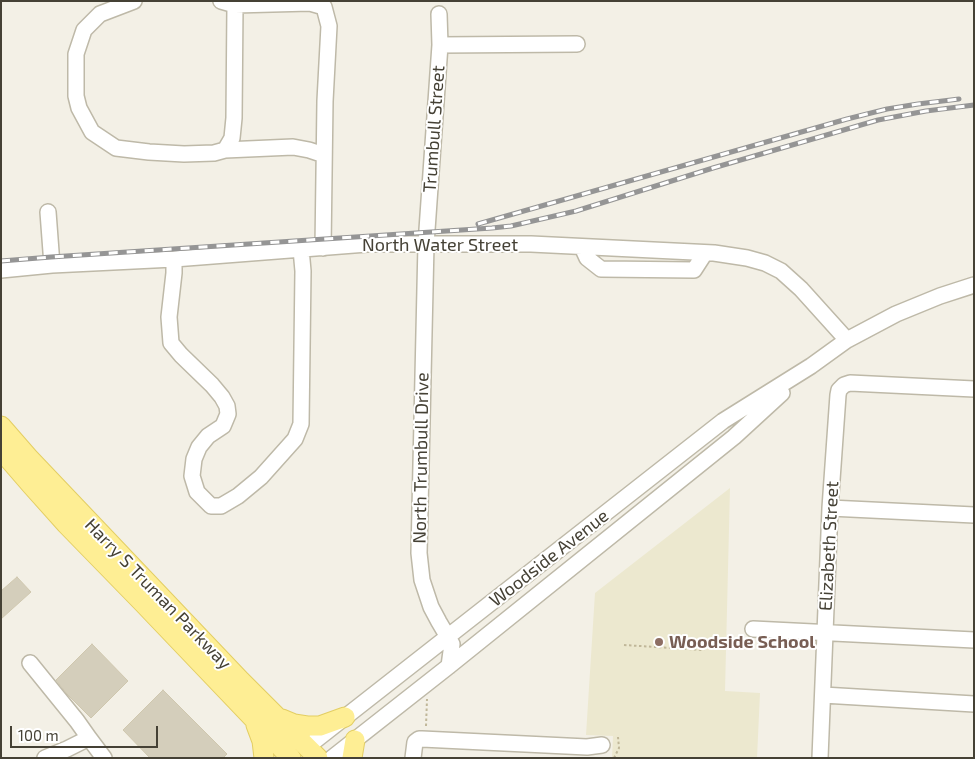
<!DOCTYPE html>
<html>
<head>
<meta charset="utf-8">
<style>
  body { margin:0 }
  #map { position:relative; width:975px; height:759px; overflow:hidden; background:#f3f0e6; font-family:"Exo 2",sans-serif }
  canvas { display:block }
  .frame { position:absolute; inset:0; border:2px solid #454135; pointer-events:none }
  .scale { position:absolute; left:10px; top:726px; width:148px; height:22px; box-sizing:border-box; border:2px solid #454135; border-top:0; padding-left:6px; font-size:15px; line-height:18px; white-space:nowrap; color:#454135; -webkit-text-stroke:4px #fff; paint-order:stroke }
</style>
</head>
<body>
<div id="map">
<canvas width="975" height="759"></canvas>
<div class="frame"></div>
<div class="scale">100 m</div>
</div>
<script>
const c = document.querySelector('canvas').getContext('2d');
c.lineJoin = 'round';
function fill(path, color) { c.fillStyle = color; c.fill(path, 'evenodd'); }
const shape = rows => new Path2D(rows.map(r => 'M' + r).join(''));
function strokePath(path, color, width, dash) { c.strokeStyle = color; c.lineWidth = width; c.lineCap = dash ? 'butt' : 'round'; c.setLineDash(dash || []); c.stroke(path); }
function write(font, color, halo, rows, align = 'center') {
  c.font = font + ' "Exo 2",sans-serif'; c.lineWidth = 4; c.setLineDash([]); c.textBaseline = 'middle'; c.strokeStyle = halo; c.fillStyle = color; for (const [text, x, y, turn = 0] of rows) {
    c.save(); c.translate(x, y); c.rotate((+turn || 0) * Math.PI / 180); c.textAlign = isNaN(turn) ? turn : align; if (halo) c.strokeText(text, 0, 0); c.fillText(text, 0, 0); c.restore();
  }
}
fill(shape([
  [730,488,725,691,760,693,757,758,612,758,613,736,586,735,595,593]
]), '#ece8cf');
const building = shape([
  [17,577,31,592,1,619,1,591,17,577],
  [92,644,128,681,91,718,67,694,56,680,92,644],
  [163,690,227,754,223,758,150,758,123,730,163,690]
]);
fill(building, '#d4cebb');
strokePath(building, '#cfc7ae', 1);
const minor = shape([
  [134,1,100,14,84,30,76,54,76,96,79,108,92,132,116,148,149,152,184,154,214,153,225,150,232,138,234,118,235,5],
  [221,1,235,5,310,3,324,7,329,26,325,101,323,248],
  [439,14,440,45,426,244,419,553,422,580,431,607,439,622,452,644,449,666],
  [440,45,577,44],
  [225,150,293,147,309,150,324,155],
  [48,212,52,265],
  [582,247,587,258,601,269,694,270,705,253],
  [174,259,174,273,169,317,171,343,181,355,212,385,222,397,227,406,228,414,223,426,208,436,199,447,194,459,192,476,197,492,211,506,221,506,238,496,261,477,295,439,301,424,303,271,301,249],
  [1,270,52,265,174,259,367,244,531,244,714,253,747,258,765,263,781,271,801,289,847,340],
  [830,508,974,515],
  [753,629,974,640],
  [30,663,77,721,89,738],
  [823,695,974,704],
  [307,747,723,421,811,366,847,340,896,314,940,296,974,285],
  [45,758,67,749,89,738,104,758],
  [332,758,449,666,734,437,782,393],
  [413,758,415,742,419,739,422,739,587,747,602,745],
  [820,758,830,508,838,395,839,390,844,385,850,383,974,389]
]);
const major = shape([
  [1,426,28,457,241,681,318,758],
  [1,450,32,486,66,524,143,603,291,758],
  [282,719,294,724,307,726,320,726,345,717],
  [256,725,262,741,264,758],
  [352,758,355,740]
]);
strokePath(minor, '#beb9a8', 18);
strokePath(major, '#e3ce63', 21);
strokePath(shape([
  [624,645,703,650,716,640,729,641],
  [426,726,427,699],
  [614,758,619,748,618,737]
]), '#c0b799', 2, [2.5, 2.5]);
strokePath(minor, '#fff', 15);
strokePath(major, '#feee94', 19);
const rail = shape([
  [478,224,847,119,887,109,918,104,959,99],
  [1,261,51,257,492,228,511,226,576,211,713,168,878,120,926,111,974,105]
]);
strokePath(rail, '#959595', 5);
strokePath(rail, '#fff', 3, [9]);
for (const [x, y, r, color] of [
  [659,642,5,"#8d6e63"]
]) { const dot = new Path2D(); dot.arc(x, y, r, 0, 2 * Math.PI); c.fillStyle = color; c.fill(dot); strokePath(dot, '#fff', 2); }
write('18px', '#454135', '#fff', [
  ["Trumbull Street",434,129,-86],
  ["North Water Street",440,245],
  ["North Trumbull Drive",421,458,-89],
  ["Elizabeth Street",829,546,-87],
  ["Woodside Avenue",549,558,-38],
  ["Harry S Truman Parkway",158,594,46]
]);
write('bold 18px', '#785e54', '#fff', [
  ["Woodside School",669,642]
], 'left');
</script>
</body>
</html>
